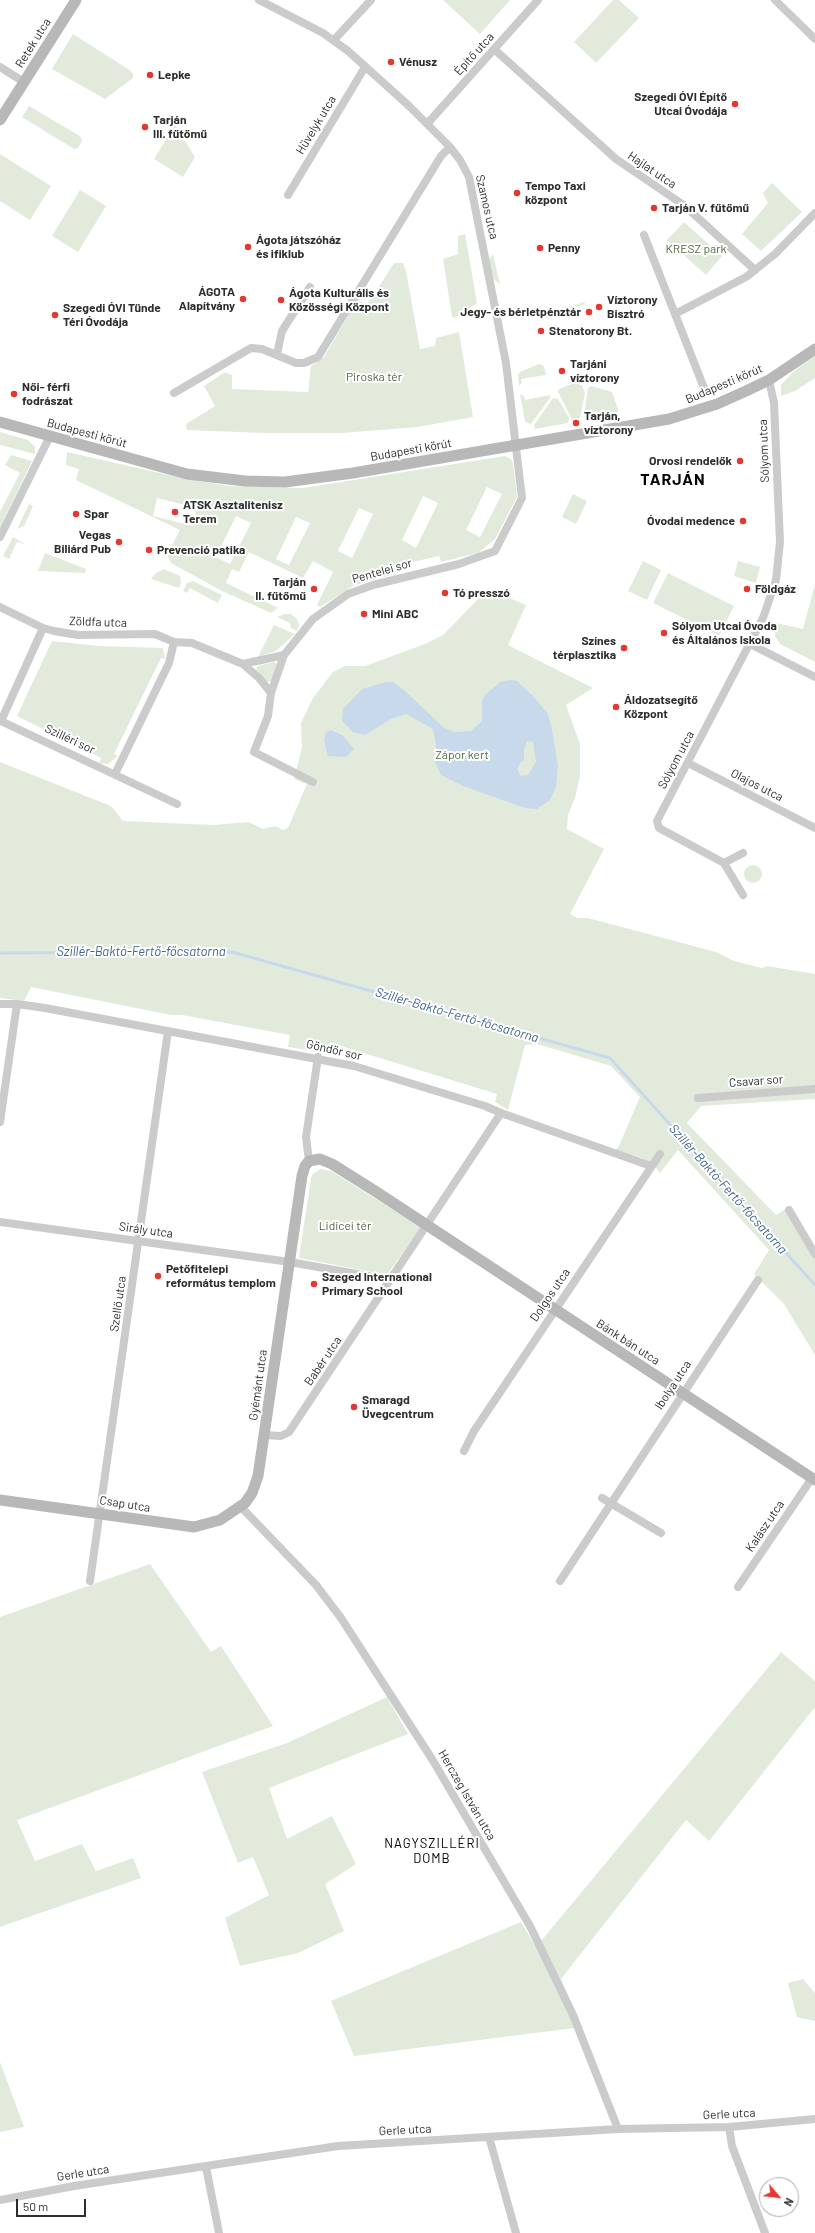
<!DOCTYPE html>
<html>
<head>
<meta charset="utf-8">
<style>
  body { margin:0 }
  #map { position:relative; width:815px; height:2233px; overflow:hidden; background:#fff; font-family:Barlow,sans-serif }
  canvas { display:block }
  .north { position:absolute; left:759px; top:2177px; width:40px; height:40px; box-sizing:border-box; background:#fff; border:1px solid #ababab; border-radius:50%; rotate:118deg; font-size:11px; font-weight:700; line-height:16px; text-align:center; color:#2e2e2e }
  .north::after { content:''; display:block; margin:auto; width:14px; height:18px; background:#e33831; clip-path:polygon(50% 0,100% 100%,50% 72%,0 100%) }
  .scale { position:absolute; left:16px; top:2199px; width:70px; height:18px; box-sizing:border-box; border:2px solid #2e2e2e; border-top:0; padding-left:5px; font-size:12px; line-height:14px; white-space:nowrap; color:#2e2e2e; -webkit-text-stroke:3px #fff; paint-order:stroke }
</style>
</head>
<body>
<div id="map">
<canvas width="815" height="2233"></canvas>
<div class="north">N</div>
<div class="scale">50 m</div>
</div>
<script>
const c = document.querySelector('canvas').getContext('2d');
c.lineJoin = 'round';
function fill(path, color) { c.fillStyle = color; c.fill(path, 'evenodd'); }
const shape = rows => new Path2D(rows.map(r => 'M' + r).join(''));
function strokePath(path, color, width, dash) { c.strokeStyle = color; c.lineWidth = width; c.lineCap = dash ? 'butt' : 'round'; c.setLineDash(dash || []); c.stroke(path); }
function write(font, color, halo, rows, align = 'center') {
  c.font = font + ' Barlow,sans-serif'; c.lineWidth = 4; c.setLineDash([]); c.textBaseline = 'middle'; c.strokeStyle = halo; c.fillStyle = color; for (const [text, x, y, turn = 0] of rows) {
    c.save(); c.translate(x, y); c.rotate((+turn || 0) * Math.PI / 180); c.textAlign = isNaN(turn) ? turn : align; if (halo) c.strokeText(text, 0, 0); c.fillText(text, 0, 0); c.restore();
  }
}
fill(shape([
  [443,0,510,0,480,34],
  [613,0,619,0,639,18,596,63,574,42],
  [73,34,131,71,133,74,133,78,105,99,52,69],
  [29,106,80,136,82,141,78,148,74,149,22,117],
  [175,125,195,157,183,177,154,159],
  [0,154,51,186,30,220,0,201],
  [772,183,802,212,761,251,742,234,768,203,763,193],
  [80,190,106,206,78,252,52,236],
  [684,222,722,256,706,275,667,240],
  [465,234,477,303,455,318,452,317,443,259,458,254,458,236],
  [492,255,493,255,500,284,491,277,489,260],
  [394,263,403,263,406,271,420,349,435,346,436,338,459,332,473,417,418,427,342,433,264,433,187,430,186,424,215,406,204,386,225,372,232,375,232,389,308,392,311,366,324,357,358,299,365,305,371,299],
  [584,302,585,304,543,319,542,316],
  [815,356,815,378,795,391,781,396,781,385,794,371],
  [539,364,544,366,546,375,521,379,522,383,519,386,518,374,520,372],
  [574,383,582,385,585,393,580,418,573,421,558,392,559,389],
  [591,386,612,392,618,409,618,412,586,418,584,417,588,388],
  [520,394,524,396,525,400,550,395,550,398,531,424,525,422],
  [553,398,558,399,569,418,568,423,535,429,534,425],
  [0,432,28,440,35,447,35,454,0,445],
  [67,452,182,478,229,486,303,488,505,456,511,459,513,464,517,497,495,539,478,553,441,562,439,556,395,566,395,574,355,585,320,607,317,605,333,572,313,561,303,578,249,552,239,572,232,569,226,583,278,608,271,613,222,591,171,563,167,555,180,530,76,480,79,469,66,465],
  [487,487,502,494,480,537,466,530],
  [423,496,438,503,416,548,402,540],
  [157,498,197,508,193,526,153,516],
  [359,508,373,514,352,558,338,551],
  [236,516,251,523,230,564,216,557],
  [296,517,310,523,289,565,276,559],
  [11,455,32,461,0,528,0,512,20,473,5,465],
  [573,494,587,501,576,524,562,517],
  [29,504,33,506,24,526,17,529],
  [13,537,26,545,17,542,9,559,3,556],
  [45,553,86,569,85,573,38,571],
  [643,561,661,570,647,600,628,591],
  [738,561,760,567,756,583,734,576],
  [164,569,180,576,181,583,179,588,151,579,156,573],
  [668,573,734,606,719,636,653,603],
  [193,581,222,595,218,603,190,588,187,593,183,591,187,583],
  [815,584,815,662,780,644,775,636,776,623,803,629],
  [488,589,526,605,508,645,593,688,566,705,580,744,580,776,575,798,568,815,567,829,604,849,570,914,577,918,588,918,716,952,734,961,762,968,767,966,815,974,815,1099,701,1106,687,1123,776,1215,791,1206,815,1247,815,1355,784,1304,754,1274,769,1250,678,1150,660,1173,654,1165,642,1158,615,1150,618,1148,640,1097,611,1066,537,1044,525,1045,508,1110,495,1102,497,1094,331,1043,327,1053,288,1047,290,1035,182,1015,171,1015,31,987,24,1001,0,998,0,762,111,806,123,821,213,825,249,822,263,829,275,826,283,830,288,828,307,784,294,779,302,747,301,723,313,698,333,672,345,666,365,666,425,644,443,635],
  [285,614,291,614,297,619,299,625,297,631,291,628,290,623,277,617],
  [274,625,295,634,276,651,258,657],
  [52,641,99,646,163,648,165,659,161,658,114,754,118,756,108,764,99,763,101,758,17,716],
  [274,662,277,664,272,681,267,682,256,669,258,666],
  '744 874a9 9 0 1 1 18 0a9 9 0 1 1-18 0Z',
  [320,1169,331,1171,421,1227,387,1275,299,1258,311,1178,313,1174],
  [150,1564,211,1652,221,1646,273,1726,17,1820,35,1861,82,1844,96,1871,133,1858,141,1878,0,1927,0,1617],
  [781,1652,815,1681,815,1707,709,1841,686,1820,561,1979,582,2027,354,2056,331,2001,521,1922,536,1947],
  [387,1697,408,1734,269,1788,287,1839,332,1816,356,1864,325,1884,344,1931,298,1953,240,1966,225,1918,269,1895,253,1857,238,1863,202,1772,287,1743],
  [803,1979,815,1993,815,2021,797,2017,788,1983],
  [0,2062,24,2127,0,2132]
]), '#e2ebdb');
fill(shape([
  [509,680,517,681,534,697,548,714,552,730,558,766,556,787,550,800,537,809,525,808,463,786,441,775,435,762,436,744,433,729,406,714,391,719,365,735,353,732,342,721,343,709,362,689,386,682,393,682,404,690,444,728,455,732,471,731,482,721,482,701,485,695,500,682],
  [527,741,533,742,536,762,528,775,521,776,517,769,520,763,524,760,524,750],
  [331,730,342,735,354,749,346,757,328,756,324,741,326,732]
]), '#c7d9eb');
strokePath(shape([
  [0,953,232,952,610,1058,815,1285]
]), '#c7d9eb', 3);
strokePath(shape([
  [259,0,323,33,348,51,408,105,450,147,460,160,469,177,506,363,522,498,495,551,459,564,373,585,348,594,313,619,284,655,271,693,268,716,254,752,313,782],
  [775,0,815,39],
  [334,40,371,0],
  [494,49,616,159,685,206,755,270,775,254,815,213],
  [0,67,24,82],
  [427,124,538,0],
  [288,195,365,67],
  [644,235,704,388],
  [675,314,746,277,755,270],
  [277,354,282,331,310,287],
  [174,393,251,348,262,349,296,363,304,363,318,357,441,156,450,147],
  [0,537,50,436],
  [0,607,43,628,54,631,78,635,155,634,174,642,192,643,243,664,259,678,271,693],
  [43,628,1,721,177,804],
  [750,644,815,677],
  [243,664,284,655],
  [688,763,815,828],
  [115,774,169,663,174,642],
  [724,863,743,853],
  [743,895,724,863,659,828,657,821,763,618,776,580,780,542,774,403,769,380],
  [0,1004,17,1004,45,1008,354,1066,485,1106,501,1113,651,1166],
  [698,1098,815,1089],
  [0,1122,17,1004],
  [309,1161,306,1137,318,1057],
  [789,1210,815,1254],
  [0,1222,290,1262,390,1280],
  [264,1435,281,1436,289,1432,501,1113],
  [464,1451,474,1431,660,1154],
  [602,1498,661,1533],
  [241,1507,316,1585,341,1618,432,1759,530,1926,573,2015,618,2129],
  [90,1581,168,1031],
  [560,1581,758,1280],
  [738,1587,812,1478],
  [729,2127,732,2146,765,2233],
  [489,2137,516,2233],
  [206,2167,219,2233],
  [0,2200,74,2186,338,2146,618,2129,729,2127,815,2119]
]), '#cbcbcb', 8);
strokePath(shape([
  [0,120,76,0],
  [0,422,187,474,245,481,285,482,353,473,669,419,717,404,746,391,769,380,815,349],
  [0,1500,194,1527,220,1520,245,1503,252,1493,258,1476,302,1176,305,1166,309,1161,320,1159,332,1164,375,1191,815,1480]
]), '#b8b8b8', 11);
for (const [x, y, r, color] of [
  [391,62,4,"#e33831"],
  [150,75,4,"#e33831"],
  [735,104,4,"#e33831"],
  [145,127,4,"#e33831"],
  [517,193,4,"#e33831"],
  [654,208,4,"#e33831"],
  [248,247,4,"#e33831"],
  [540,248,4,"#e33831"],
  [243,299,4,"#e33831"],
  [281,300,4,"#e33831"],
  [599,307,4,"#e33831"],
  [589,312,4,"#e33831"],
  [55,315,4,"#e33831"],
  [541,331,4,"#e33831"],
  [562,371,4,"#e33831"],
  [14,394,4,"#e33831"],
  [576,423,4,"#e33831"],
  [740,461,4,"#e33831"],
  [175,512,4,"#e33831"],
  [76,514,4,"#e33831"],
  [743,521,4,"#e33831"],
  [119,542,4,"#e33831"],
  [149,550,4,"#e33831"],
  [314,589,4,"#e33831"],
  [747,589,4,"#e33831"],
  [445,593,4,"#e33831"],
  [364,614,4,"#e33831"],
  [664,633,4,"#e33831"],
  [624,648,4,"#e33831"],
  [616,707,4,"#e33831"],
  [158,1276,4,"#e33831"],
  [314,1284,4,"#e33831"],
  [354,1407,4,"#e33831"]
]) { const dot = new Path2D(); dot.arc(x, y, r, 0, 2 * Math.PI); c.fillStyle = color; c.fill(dot); strokePath(dot, '#fff', 1.5); }
write('12px', '#2e2e2e', '#fff', [
  ["Retek utca",33,43,-58],
  ["Építő utca",474,54,-48],
  ["Hüvelyk utca",316,125,-59],
  ["Hajlat utca",652,170,34],
  ["Szamos utca",487,207,77],
  ["Budapesti körút",724,384,-23],
  ["Budapesti körút",87,433,15],
  ["Budapesti körút",411,450,-10],
  ["Sólyom utca",764,451,-92],
  ["Pentelei sor",382,571,-16],
  ["Zöldfa utca",98,622,2],
  ["Szilléri sor",70,739,25],
  ["Sólyom utca",676,760,-62],
  ["Olajos utca",757,785,27],
  ["Göndör sor",334,1050,13],
  ["Csavar sor",756,1081,-4],
  ["Sirály utca",146,1230,8],
  ["Dolgos utca",550,1295,-56],
  ["Szellő utca",118,1304,-82],
  ["Bánk bán utca",628,1342,33],
  ["Babér utca",323,1361,-56],
  ["Gyémánt utca",258,1385,-82],
  ["Ibolya utca",673,1385,-57],
  ["Csap utca",125,1504,9],
  ["Kalász utca",765,1526,-56],
  ["Herczeg István utca",467,1795,60],
  ["Gerle utca",729,2114,-3],
  ["Gerle utca",405,2130,-3],
  ["Gerle utca",83,2173,-9]
]);
write('bold 12px', '#2e2e2e', '#fff', [
  ["Vénusz",399,62],
  ["Lepke",158,75],
  ["Szegedi ÓVI Építő",727,97,"right"],
  ["Utcai Óvodája",727,111,"right"],
  ["Tarján",153,120],
  ["III. fűtőmű",153,134],
  ["Tempo Taxi",525,186],
  ["központ",525,200],
  ["Tarján V. fűtőmű",662,208],
  ["Ágota játszóház",256,240],
  ["és ifiklub",256,254],
  ["Penny",548,248],
  ["ÁGOTA",235,292,"right"],
  ["Alapítvány",235,306,"right"],
  ["Ágota Kulturális és",289,293],
  ["Közösségi Központ",289,307],
  ["Víztorony",607,300],
  ["Bisztró",607,314],
  ["Szegedi ÓVI Tünde",63,308],
  ["Téri Óvodája",63,322],
  ["Jegy- és bérletpénztár",581,312,"right"],
  ["Stenatorony Bt.",549,331],
  ["Tarjáni",570,364],
  ["víztorony",570,378],
  ["Női- férfi",22,387],
  ["fodrászat",22,401],
  ["Tarján,",584,416],
  ["víztorony",584,430],
  ["Orvosi rendelők",732,461,"right"],
  ["ATSK Asztalitenisz",183,505],
  ["Terem",183,519],
  ["Spar",84,514],
  ["Óvodai medence",735,521,"right"],
  ["Vegas",111,535,"right"],
  ["Biliárd Pub",111,549,"right"],
  ["Prevenció patika",157,550],
  ["Tarján",306,582,"right"],
  ["II. fűtőmű",306,596,"right"],
  ["Földgáz",755,589],
  ["Tó presszó",453,593],
  ["Mini ABC",372,614],
  ["Sólyom Utcai Óvoda",672,626],
  ["és Általános Iskola",672,640],
  ["Színes",616,641,"right"],
  ["térplasztika",616,655,"right"],
  ["Áldozatsegítő",624,700],
  ["Központ",624,714],
  ["Petőfitelepi",166,1269],
  ["református templom",166,1283],
  ["Szeged International",322,1277],
  ["Primary School",322,1291],
  ["Smaragd",362,1400],
  ["Üvegcentrum",362,1414]
], 'left');
write('12px', '#4c693c', '#fff', [
  ["KRESZ park",696,249],
  ["Piroska tér",374,377],
  ["Zápor kert",462,755],
  ["Lidicei tér",345,1226]
]);
write('italic 13px', '#3d668f', '#fff', [
  ["Szillér-Baktó-Fertő-főcsatorna",141,952],
  ["Szillér-Baktó-Fertő-főcsatorna",457,1015,16],
  ["Szillér-Baktó-Fertő-főcsatorna",728,1189,48]
]);
c.letterSpacing = '1px';
write('13px', '#000', '#fff', [
  ["NAGYSZILLÉRI",432,1844],
  ["DOMB",432,1859]
]);
c.letterSpacing = '0px';
c.letterSpacing = '1px';
write('bold 16px', '#000', '#fff', [
  ["TARJÁN",673,480]
]);
c.letterSpacing = '0px';
</script>
</body>
</html>
